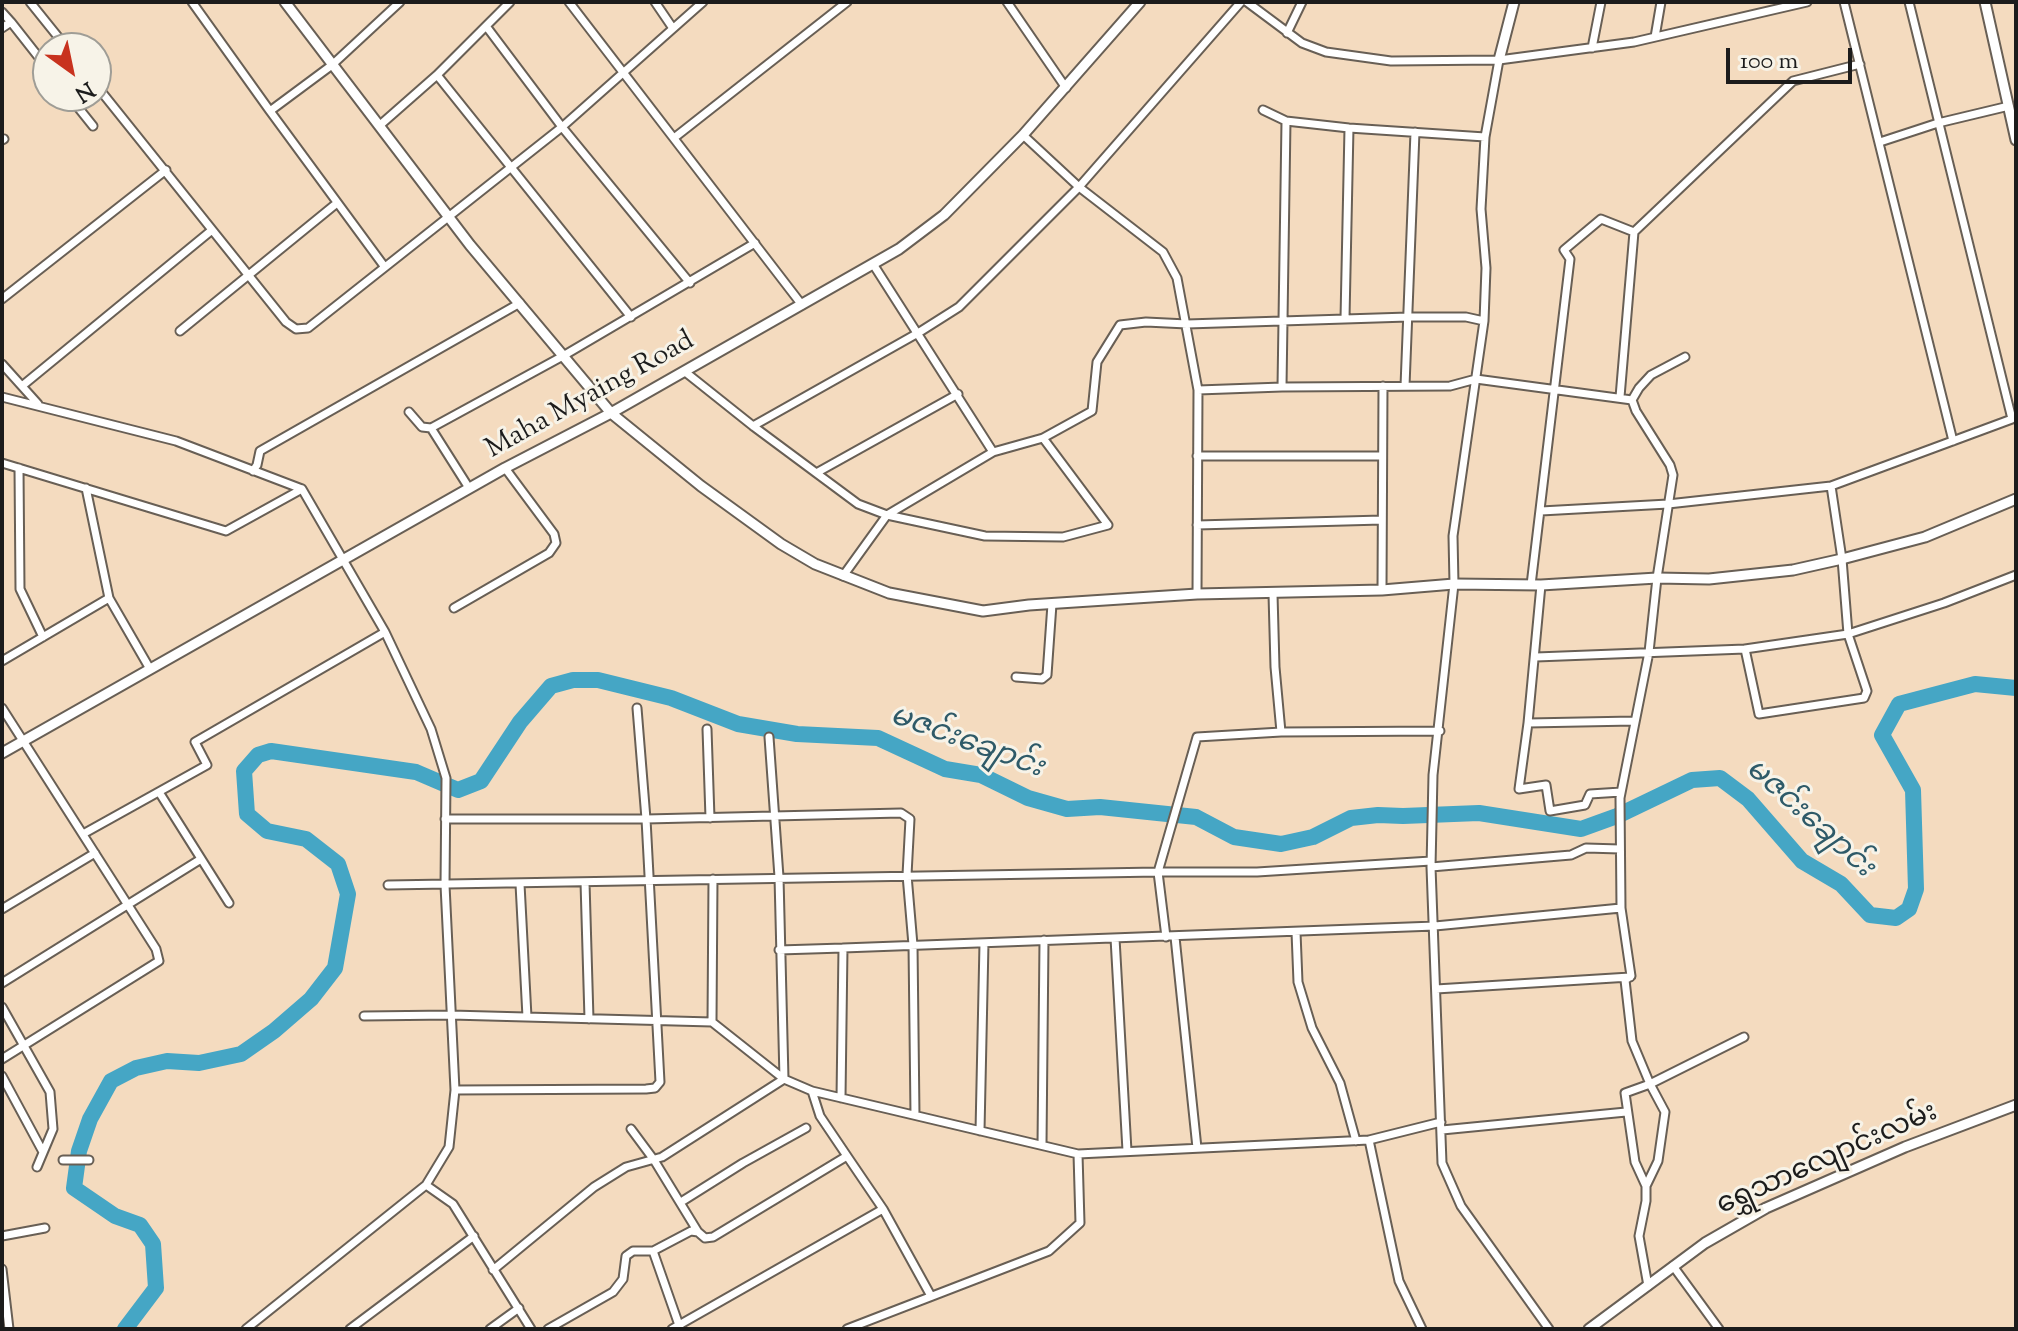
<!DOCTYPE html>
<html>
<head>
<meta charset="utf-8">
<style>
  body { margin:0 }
  #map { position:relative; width:2018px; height:1331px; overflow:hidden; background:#f4dbbf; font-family:"Sorts Mill Goudy",serif }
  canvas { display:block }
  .frame { position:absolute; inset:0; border:4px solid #1c1c1c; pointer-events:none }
  .north { position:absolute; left:32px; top:32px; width:80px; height:80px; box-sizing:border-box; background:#f7f3e8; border:2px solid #9f9d96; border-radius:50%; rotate:147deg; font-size:22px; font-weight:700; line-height:32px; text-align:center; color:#1c1c1c }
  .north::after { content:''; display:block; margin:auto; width:28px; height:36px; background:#c8321e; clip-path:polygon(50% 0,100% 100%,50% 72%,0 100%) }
  .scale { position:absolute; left:1726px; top:48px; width:126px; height:36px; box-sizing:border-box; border:4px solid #1c1c1c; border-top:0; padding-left:10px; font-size:24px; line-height:28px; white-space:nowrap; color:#1c1c1c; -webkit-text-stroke:6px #f7f3e8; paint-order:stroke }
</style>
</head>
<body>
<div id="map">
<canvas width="2018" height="1331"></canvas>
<div class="frame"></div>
<div class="north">N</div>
<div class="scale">100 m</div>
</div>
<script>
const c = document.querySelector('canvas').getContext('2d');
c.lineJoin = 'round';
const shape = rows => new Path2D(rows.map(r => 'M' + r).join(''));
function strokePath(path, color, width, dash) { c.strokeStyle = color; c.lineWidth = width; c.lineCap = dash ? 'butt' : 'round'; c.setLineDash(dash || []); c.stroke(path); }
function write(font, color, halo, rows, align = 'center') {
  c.font = font + ' "Sorts Mill Goudy","Noto Sans Myanmar",serif'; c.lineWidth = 6; c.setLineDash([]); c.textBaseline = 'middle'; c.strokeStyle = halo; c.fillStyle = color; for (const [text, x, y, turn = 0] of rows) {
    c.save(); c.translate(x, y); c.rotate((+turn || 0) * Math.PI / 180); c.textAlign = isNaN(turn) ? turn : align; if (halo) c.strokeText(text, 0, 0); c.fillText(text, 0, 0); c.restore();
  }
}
strokePath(shape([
  [125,1329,156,1288,153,1244,140,1225,115,1216,74,1188,79,1151,90,1119,111,1081,136,1068,167,1061,199,1063,241,1054,274,1031,311,999,335,968,348,894,338,864,306,839,267,831,247,814,244,771,258,755,271,751,416,772,458,790,481,781,520,722,551,686,573,680,598,680,671,698,738,724,797,734,878,738,945,769,981,775,1028,798,1067,809,1100,807,1196,817,1234,837,1281,844,1313,837,1351,818,1378,815,1403,816,1479,813,1581,829,1617,816,1692,780,1720,778,1748,799,1802,861,1841,884,1870,915,1896,918,1909,909,1916,889,1913,790,1882,735,1899,704,1975,684,2016,688]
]), '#45a6c5', 16);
const minor = shape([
  [30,2,67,48],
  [192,2,270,111,332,65,400,2],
  [569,2,802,305],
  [655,2,672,27],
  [1007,2,1066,88],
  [1247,2,1302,43,1326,52,1391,61,1499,60,1634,42,1807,2],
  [1844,2,1953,441],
  [2,12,11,22,2,28],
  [11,22,48,69],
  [486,26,562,127,690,283],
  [1287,33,1302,2],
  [1655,37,1661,2],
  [1592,48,1601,2],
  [437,75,510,2],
  [96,85,286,322,296,329,308,328,562,127,703,2],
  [69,96,93,126],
  [1263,110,1286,121],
  [270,111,384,266],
  [379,126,437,75,631,317],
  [1023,135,1079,187,1163,252,1177,278,1198,390],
  [1485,137,1481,209,1486,268,1484,321,1453,536,1454,584,1433,775,1431,867,1442,1163,1461,1206,1549,1329],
  [674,138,847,2],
  [2,140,4,139],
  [1880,142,1938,123,2009,106],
  [873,264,993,452],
  [2,299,166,170],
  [1345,318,1349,128],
  [180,331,337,203],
  [2,364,38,404],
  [684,371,753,426,858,504,887,515,985,536,1063,537,1108,525,1043,438],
  [22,386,212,230],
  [1405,386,1415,132],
  [1282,387,1450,386,1476,379,1632,400],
  [2,397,176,441,302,489,385,632,431,729,446,778,445,885,455,1090,449,1147,426,1185,246,1329],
  [1620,397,1634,232,1793,81,1860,64],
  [409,412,422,427,431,428],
  [753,426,918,333,959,307,1079,187,1241,2],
  [1197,456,1382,456],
  [2,463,226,531,302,489],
  [19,468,20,589,43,637],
  [253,471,257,465,260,451,520,303],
  [818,472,958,394],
  [86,488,109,598,150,669],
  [469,488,431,428,563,356,755,243],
  [1541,511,1668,504,1831,486,2012,419,1909,2],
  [1197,525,1382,520],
  [843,576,887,515,993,452,1043,438,1092,411,1097,362,1120,325,1146,322,1187,324,1408,317,1466,317,1484,321],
  [1531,585,1570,259,1564,250,1601,219,1634,232],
  [1541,585,1528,723,1634,721],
  [1382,590,1383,386],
  [1197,594,1198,390,1282,387,1286,121,1349,128,1485,137,1499,60],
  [1273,594,1275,667,1281,732],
  [454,608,549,553,556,543,554,534,505,468],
  [1745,649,1759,714,1864,698,1867,691,1848,634,1842,559,1831,486],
  [1536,657,1745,649,1848,634,1944,603,2016,575],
  [2,661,109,598],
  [1016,677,1042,679,1047,675,1052,604],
  [2,708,156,949,159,961,2,1059],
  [1528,723,1519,789,1546,785,1550,811,1585,805,1590,794,1621,792],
  [707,729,710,818],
  [159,792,229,903],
  [445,819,646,819,901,813,910,819,907,875,913,945,915,1115],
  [83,834,207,765,195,742,385,632],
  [1431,867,1571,855,1586,848,1620,849],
  [585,882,589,1019],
  [520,884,527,1017],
  [388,885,1158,872,1197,737,1281,732,1440,731],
  [2,909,95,853],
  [1296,932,1298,982,1312,1028,1340,1083,1356,1141],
  [1166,937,1158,872,1257,872,1431,861],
  [1175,937,1197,1148],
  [1115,938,1127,1151],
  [779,950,843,948],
  [2,983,201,859],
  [1436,989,1630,977],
  [2,1007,50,1092,53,1129,37,1167],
  [364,1016,451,1015,712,1022,784,1079,812,1091,1078,1154,1080,1223,1049,1251,847,1329],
  [712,1022,713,879],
  [2,1076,43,1152],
  [455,1090,646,1089,655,1088,660,1082,646,819,637,708],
  [812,1091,820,1116,847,1156],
  [841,1098,843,948,1435,926,1621,908],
  [631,1129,654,1160,698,1232],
  [1442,1130,1626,1112],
  [980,1131,984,943],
  [1369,1140,1399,1281,1422,1329],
  [1042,1145,1044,940],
  [1078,1154,1369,1140,1441,1122],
  [63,1160,89,1160],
  [426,1185,453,1204,531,1329],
  [1646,1186,1635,1162,1625,1093,1650,1084,1744,1037],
  [681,1202,743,1163,806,1128],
  [2,1236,45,1228],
  [653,1251,680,1328],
  [1673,1266,1719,1329],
  [2,1269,9,1329],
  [493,1270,594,1187,626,1167,662,1157,784,1079,779,877,769,737],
  [1648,1286,1639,1236,1646,1201,1646,1186,1658,1161,1665,1112,1650,1084,1632,1041,1625,980,1631,976,1621,908,1620,798,1649,652,1657,578,1673,475,1670,465,1636,411,1632,400,1639,388,1651,375,1685,357],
  [350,1329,474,1236],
  [490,1329,519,1308],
  [548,1329,613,1292,623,1279,626,1256,633,1251,653,1251,691,1231,698,1232,705,1238,713,1237,847,1156,883,1209,931,1296],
  [672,1329,883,1209]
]);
const tertiary = shape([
  [285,2,470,245,611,413,701,486,781,544,815,564,889,593,983,611,1029,605,1197,594,1382,590,1454,584,1541,585,1657,578,1709,579,1793,570,1842,559,1925,537,2016,499],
  [1985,2,2016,140],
  [1499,60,1514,2],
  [2,753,505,468,611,413,899,249,944,215,1023,135,1140,2],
  [1589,1329,1705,1243,1766,1208,1905,1147,2016,1105]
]);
strokePath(minor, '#685f55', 11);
strokePath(tertiary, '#685f55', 13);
strokePath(minor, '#fff', 7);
strokePath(tertiary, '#fff', 9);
write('28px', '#1c1c1c', '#f7f3e8', [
  ["Maha Myaing Road",591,397,-29],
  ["ရွှေသာလျောင်းလမ်း",1828,1161,-24]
]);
write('italic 30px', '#2e5a68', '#f7f3e8', [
  ["မဇင်းချောင်း",966,744,20],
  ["မဇင်းချောင်း",1808,820,42]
]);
</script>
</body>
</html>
